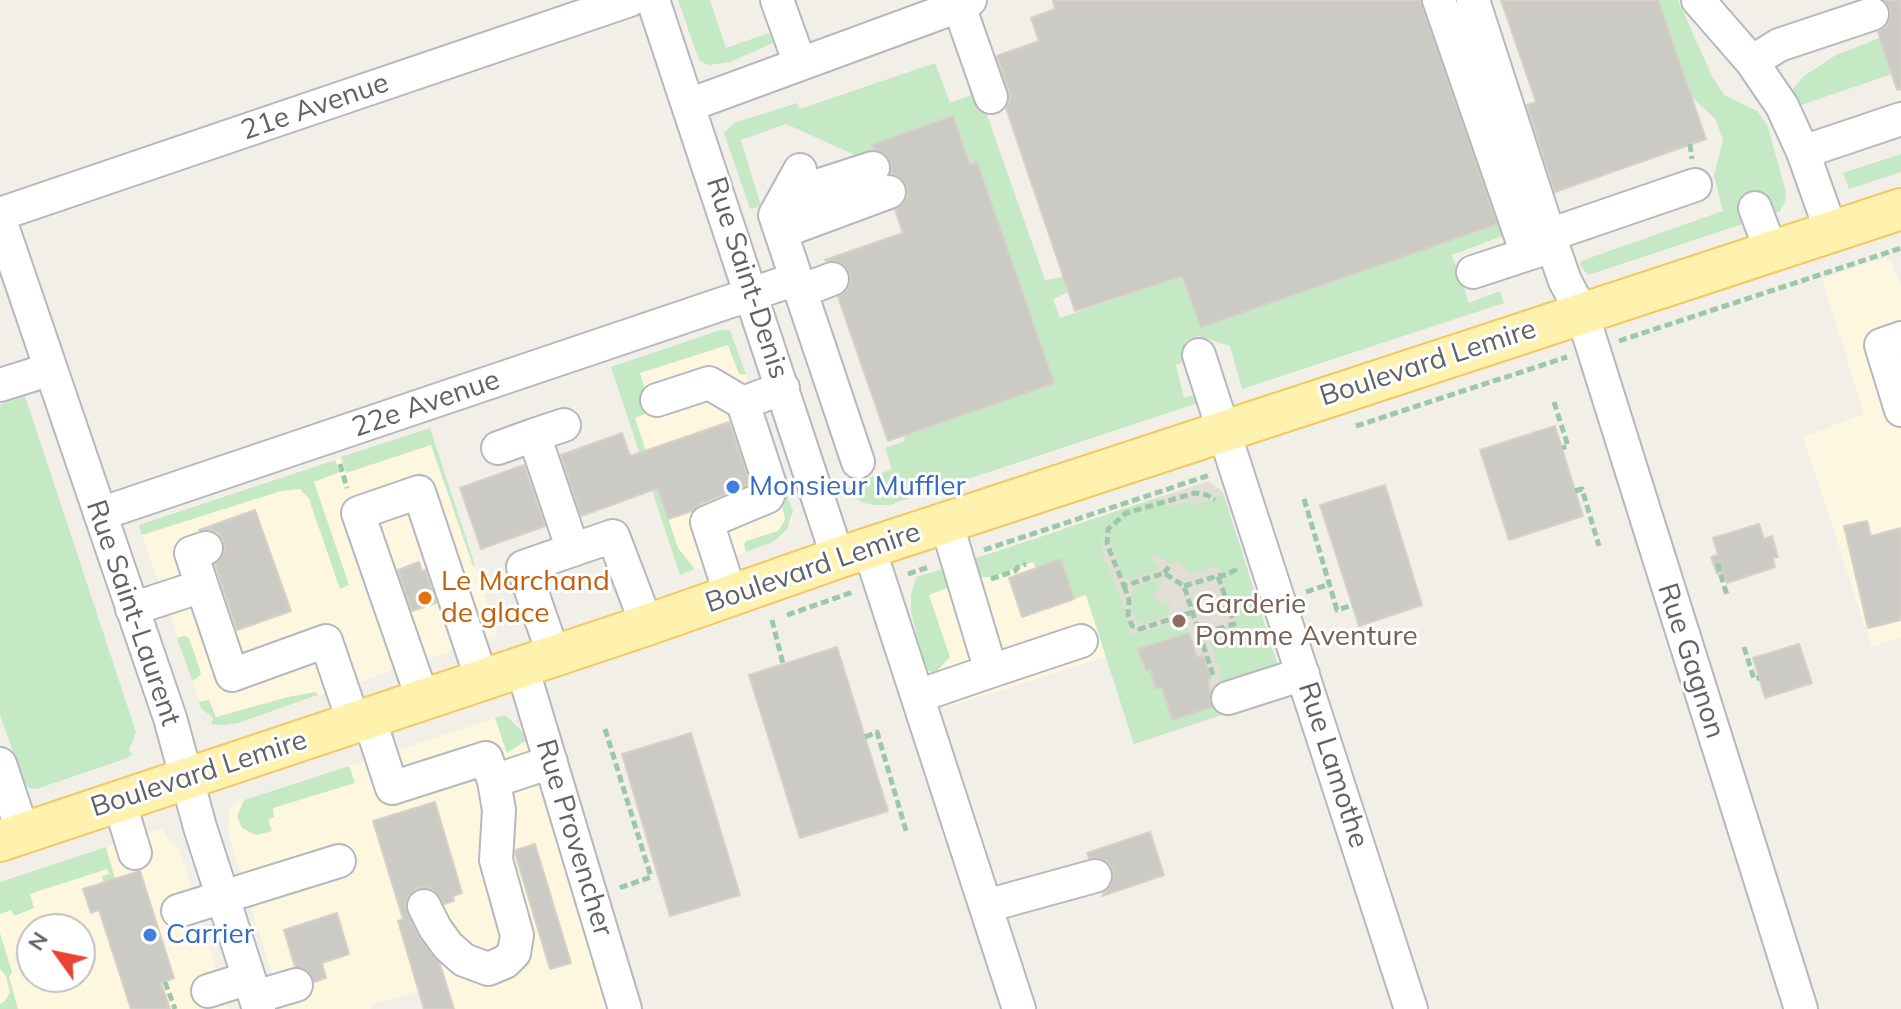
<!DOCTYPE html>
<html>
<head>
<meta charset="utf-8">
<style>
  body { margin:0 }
  #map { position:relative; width:1901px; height:1009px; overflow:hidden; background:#f1efe8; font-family:Mulish,sans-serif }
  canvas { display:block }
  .north { position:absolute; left:16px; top:913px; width:80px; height:80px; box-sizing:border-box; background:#fff; border:2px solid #bfc1c3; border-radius:50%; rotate:303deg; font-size:22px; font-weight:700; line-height:32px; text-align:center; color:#5f6368 }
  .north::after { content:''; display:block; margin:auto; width:28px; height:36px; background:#ea4335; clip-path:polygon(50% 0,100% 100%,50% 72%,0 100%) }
</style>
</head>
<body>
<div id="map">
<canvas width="1901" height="1009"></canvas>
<div class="north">N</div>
</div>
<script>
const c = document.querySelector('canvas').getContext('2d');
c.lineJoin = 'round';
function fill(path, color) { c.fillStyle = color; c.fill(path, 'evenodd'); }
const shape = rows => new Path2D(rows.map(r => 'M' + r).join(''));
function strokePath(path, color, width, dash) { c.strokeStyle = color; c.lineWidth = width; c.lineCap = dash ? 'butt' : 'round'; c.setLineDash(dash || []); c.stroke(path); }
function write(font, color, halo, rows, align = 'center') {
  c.font = font + ' Mulish,sans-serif'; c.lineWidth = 6; c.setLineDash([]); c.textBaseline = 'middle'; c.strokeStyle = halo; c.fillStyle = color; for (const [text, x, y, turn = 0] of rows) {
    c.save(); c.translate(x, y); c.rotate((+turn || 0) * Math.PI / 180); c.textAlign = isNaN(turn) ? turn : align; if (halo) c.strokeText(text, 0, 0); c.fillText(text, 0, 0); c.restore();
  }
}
fill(shape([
  [1885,258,1890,261,1901,286,1901,637,1872,647,1803,437,1864,414,1822,279],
  [720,330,730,330,793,511,792,521,782,537,773,542,680,575,611,367],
  [430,428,498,635,238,723,211,724,213,718,202,709,139,525],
  [1065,528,1106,657,940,709,918,640,911,612,911,594,916,577],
  [505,715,523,732,529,744,607,1009,424,1009,418,991,370,1005,370,1009,283,1009,233,850,228,829,230,807,237,802],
  [162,828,171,843,179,847,229,1009,0,1009,0,882],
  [32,929,80,929,80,977,32,977]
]), '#fef7e0');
fill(shape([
  [1209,481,1223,492,1286,693,1134,744,1065,528]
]), '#e1ded6');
fill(shape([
  [678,0,710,0,726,48,769,33,773,43,730,62,709,65,700,61,696,52],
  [1658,0,1678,0,1712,76,1724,95,1757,111,1767,124,1786,192,1785,202,1779,212,1588,275,1580,265,1581,261,1723,211,1714,175,1723,141,1716,120,1692,97],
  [1880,38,1886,58,1901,71,1801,105,1792,90,1804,76,1836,55],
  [935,63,950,103,979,92,1045,280,1064,277,1069,292,1053,299,1060,318,1182,276,1201,326,1503,222,1505,235,1452,255,1469,303,1500,291,1504,303,1242,389,1230,346,1199,336,1185,341,1191,359,1176,365,1184,398,1195,395,1198,403,889,505,873,505,861,502,845,488,892,469,885,448,905,441,904,435,1054,383,977,162,970,165,953,117,873,145,874,150,857,156,786,124,741,140,761,206,750,209,724,133,734,123,797,103,800,109],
  [1901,154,1901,172,1849,189,1843,173],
  [720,330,730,330,746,375,739,374,728,345,640,373,652,411,635,418,678,548,695,569,680,575,611,367],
  [25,396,136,732,129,750,133,754,125,759,36,789,29,788,24,782,0,715,0,405],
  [430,428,472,556,475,566,473,566,431,445,346,473,341,457],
  [335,460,340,472,314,482,349,585,340,589,309,499,300,489,281,491,142,535,139,525],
  [785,489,793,511,787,530,773,542,746,552,744,545,746,541,778,531,785,520,781,500],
  [1224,496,1279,669,1225,687,1207,632,1237,623,1219,565,1191,574,1179,561,1171,564,1154,553,1152,559,1159,566,1158,570,1129,580,1124,578,1107,533,1103,536,1102,552,1120,594,1131,636,1185,620,1189,633,1138,649,1145,671,1150,670,1156,689,1162,687,1172,719,1221,704,1225,714,1134,744,1086,595,1074,599,1061,560,1036,568,1033,562,992,577,976,577,970,560,1161,497,1170,507,1188,502,1195,504],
  [946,568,952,586,929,595,950,657,934,674,927,670,918,640,911,612,911,594,916,577],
  [1158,578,1162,583,1152,595,1163,605,1167,600,1171,608,1165,615,1146,624,1136,621,1132,612,1134,587],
  [184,636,189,638,201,673,196,679,192,680,177,638],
  [316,692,318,695,238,723,223,725,211,724,213,718,202,709,199,702,209,700,216,717,288,697],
  [505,715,523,732,527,740,507,753,495,718],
  [349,766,355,783,273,808,274,817,268,820,272,831,256,835,242,828,237,816,244,800],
  [106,847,115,879,104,883,102,876,109,874,107,869,30,894,34,908,14,916,11,910,0,914,0,882],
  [0,933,12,972,9,977,18,1009,0,1009,0,1004,4,1002,10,993,6,976,0,969]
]), '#c5e8c5');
const building = shape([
  [1053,0,1420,0,1497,224,1201,327,1182,276,1075,311,1006,108,1010,100,1009,91,997,56,1039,41,1031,18,1055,9,1053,0],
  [1501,0,1658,0,1706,139,1555,192,1527,105,1536,102,1501,0],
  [1885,0,1901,0,1901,89,1897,90,1878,32,1886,27,1890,19,1890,9,1885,0],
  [953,116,970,165,977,162,1054,383,888,441,838,297,847,290,851,281,850,273,843,264,825,260,903,233,895,210,904,203,908,196,907,186,900,177,891,173,891,163,886,155,874,149,872,145,953,116],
  [729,422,750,484,700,504,692,511,668,519,658,488,581,516,561,455,622,433,630,456,729,422],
  [1555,426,1583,516,1509,540,1480,450,1555,426],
  [524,465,545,526,481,549,460,488,524,465],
  [1385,485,1422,605,1359,626,1320,505,1385,485],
  [255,510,291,611,237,630,215,564,224,553,224,541,218,533,211,530,199,530,255,510],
  [1867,521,1871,536,1901,528,1901,620,1868,628,1844,526,1867,521],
  [1759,524,1764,539,1772,536,1778,557,1773,558,1775,567,1727,583,1723,572,1717,574,1711,557,1718,555,1713,538,1759,524],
  [1061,559,1074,599,1022,617,1009,578,1061,559],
  [419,562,422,571,425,570,436,603,412,611,398,570,419,562],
  [1189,633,1197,657,1203,655,1211,679,1208,680,1212,707,1172,720,1162,687,1156,689,1150,670,1146,671,1138,649,1189,633],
  [1799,644,1812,683,1765,698,1753,658,1799,644],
  [837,647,888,811,800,838,749,675,837,647],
  [691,733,740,895,670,916,622,754,691,733],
  [435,802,462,893,453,896,454,901,444,904,434,890,424,887,416,889,408,896,405,906,418,936,440,964,454,1009,424,1009,398,921,403,919,373,821,435,802],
  [1150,832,1164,875,1102,896,1113,882,1113,870,1108,862,1099,858,1089,858,1087,853,1150,832],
  [535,844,571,963,550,969,515,853,516,850,535,844],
  [140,871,174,978,161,983,170,1009,131,1009,99,910,91,913,83,889,140,871],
  [337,913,349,954,322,963,326,978,314,982,308,971,295,967,284,930,337,913]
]);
fill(building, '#cccac5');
strokePath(building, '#d6d1c6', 2);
const minor = shape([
  [653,0,838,558],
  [777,0,800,64],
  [1439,0,1527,254],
  [1473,0,1549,235],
  [1698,0,1752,62,1782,106,1803,152,1831,231],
  [959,6,991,97],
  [1752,62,1779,45,1872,14],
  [689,105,964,4,970,0],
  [1803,152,1901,119],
  [800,170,775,215,858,462],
  [1695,185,1549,235,1565,281,1582,313,1801,1009],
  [786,196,873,168],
  [1755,208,1771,251],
  [0,214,630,0],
  [0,220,170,718,200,827,259,1009],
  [781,232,889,192],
  [1473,272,1546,248],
  [801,291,832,279],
  [1901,338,1881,345,1901,410],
  [1199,355,1411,1009],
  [0,385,51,369],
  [657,400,709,383,743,403],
  [564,425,534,435,573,550],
  [498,448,534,435],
  [100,514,796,279],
  [869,548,1019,1009],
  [202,586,191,553,206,548],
  [731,596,707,522,767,497,769,493,770,485,743,403,783,388],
  [132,609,202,586,232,675,326,641,354,723],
  [554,656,523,567,613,536,647,625],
  [522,667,625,1009],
  [991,671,1081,641],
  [918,696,991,671,946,522],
  [1228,698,1303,674],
  [423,700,358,513,419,492,482,680],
  [369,718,392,788,486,758,494,781],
  [0,764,23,833],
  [119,801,135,853],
  [424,906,435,928,448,946,464,960,488,969,505,962,514,953,517,935,496,860,499,810,494,781,551,762],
  [986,906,1095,876],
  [178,911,339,861],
  [208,991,249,978],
  [255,997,296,985]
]);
const major = shape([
  [0,841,647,625,838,558,1901,209]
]);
strokePath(minor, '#b5b8bc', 36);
strokePath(major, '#f2c960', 44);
strokePath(shape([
  [1690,144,1692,159],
  [1619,341,1901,248],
  [1554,402,1568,446,1562,448],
  [1356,426,1567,357],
  [340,464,347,488],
  [1575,491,1582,489,1599,546],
  [1304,499,1337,610,1353,605],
  [984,550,1210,475],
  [1721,566,1718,566,1727,595],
  [1164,573,1171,564],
  [908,574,929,567],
  [1218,576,1226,575,1235,570,1235,565],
  [991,579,1015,571,1018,567,1026,564],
  [1124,586,1129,600,1128,615,1132,626,1140,629,1193,612],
  [1184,586,1218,576,1230,610,1234,624,1200,634],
  [1306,592,1330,584],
  [787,615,853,592],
  [772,620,783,664],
  [1744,647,1754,679,1759,678],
  [1213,675,1184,586,1164,573,1124,586,1107,544,1108,529,1126,513,1195,493,1207,495,1215,500],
  [605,729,651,877,619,888],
  [865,737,877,732,907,834],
  [165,982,175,1009]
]), '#9cc7a9', 5, [8, 4]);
strokePath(minor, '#fff', 32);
strokePath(major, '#fff2af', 40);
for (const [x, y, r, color] of [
  [733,487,8,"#3f7fe0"],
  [425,598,8,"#e8710a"],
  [1179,621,8,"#8d6e63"],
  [150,935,8,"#3f7fe0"]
]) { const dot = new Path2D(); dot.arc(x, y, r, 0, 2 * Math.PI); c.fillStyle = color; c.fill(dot); strokePath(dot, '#fff', 3); }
write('28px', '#5f6368', '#fff', [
  ["21e Avenue",315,107,-19],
  ["Rue Saint-Denis",747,278,72],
  ["Boulevard Lemire",1428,363,-18],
  ["22e Avenue",426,404,-19],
  ["Boulevard Lemire",813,568,-19],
  ["Rue Saint-Laurent",133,613,71],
  ["Rue Gagnon",1691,661,72],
  ["Rue Lamothe",1333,765,72],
  ["Boulevard Lemire",199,774,-18],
  ["Rue Provencher",574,838,73]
]);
write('28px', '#366cbe', '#fff', [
  ["Monsieur Muffler",749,487],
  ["Carrier",166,935]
], 'left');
write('28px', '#c56008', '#fff', [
  ["Le Marchand",441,582],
  ["de glace",441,614]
], 'left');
write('28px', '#785e54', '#fff', [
  ["Garderie",1195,605],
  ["Pomme Aventure",1195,637]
], 'left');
</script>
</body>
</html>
